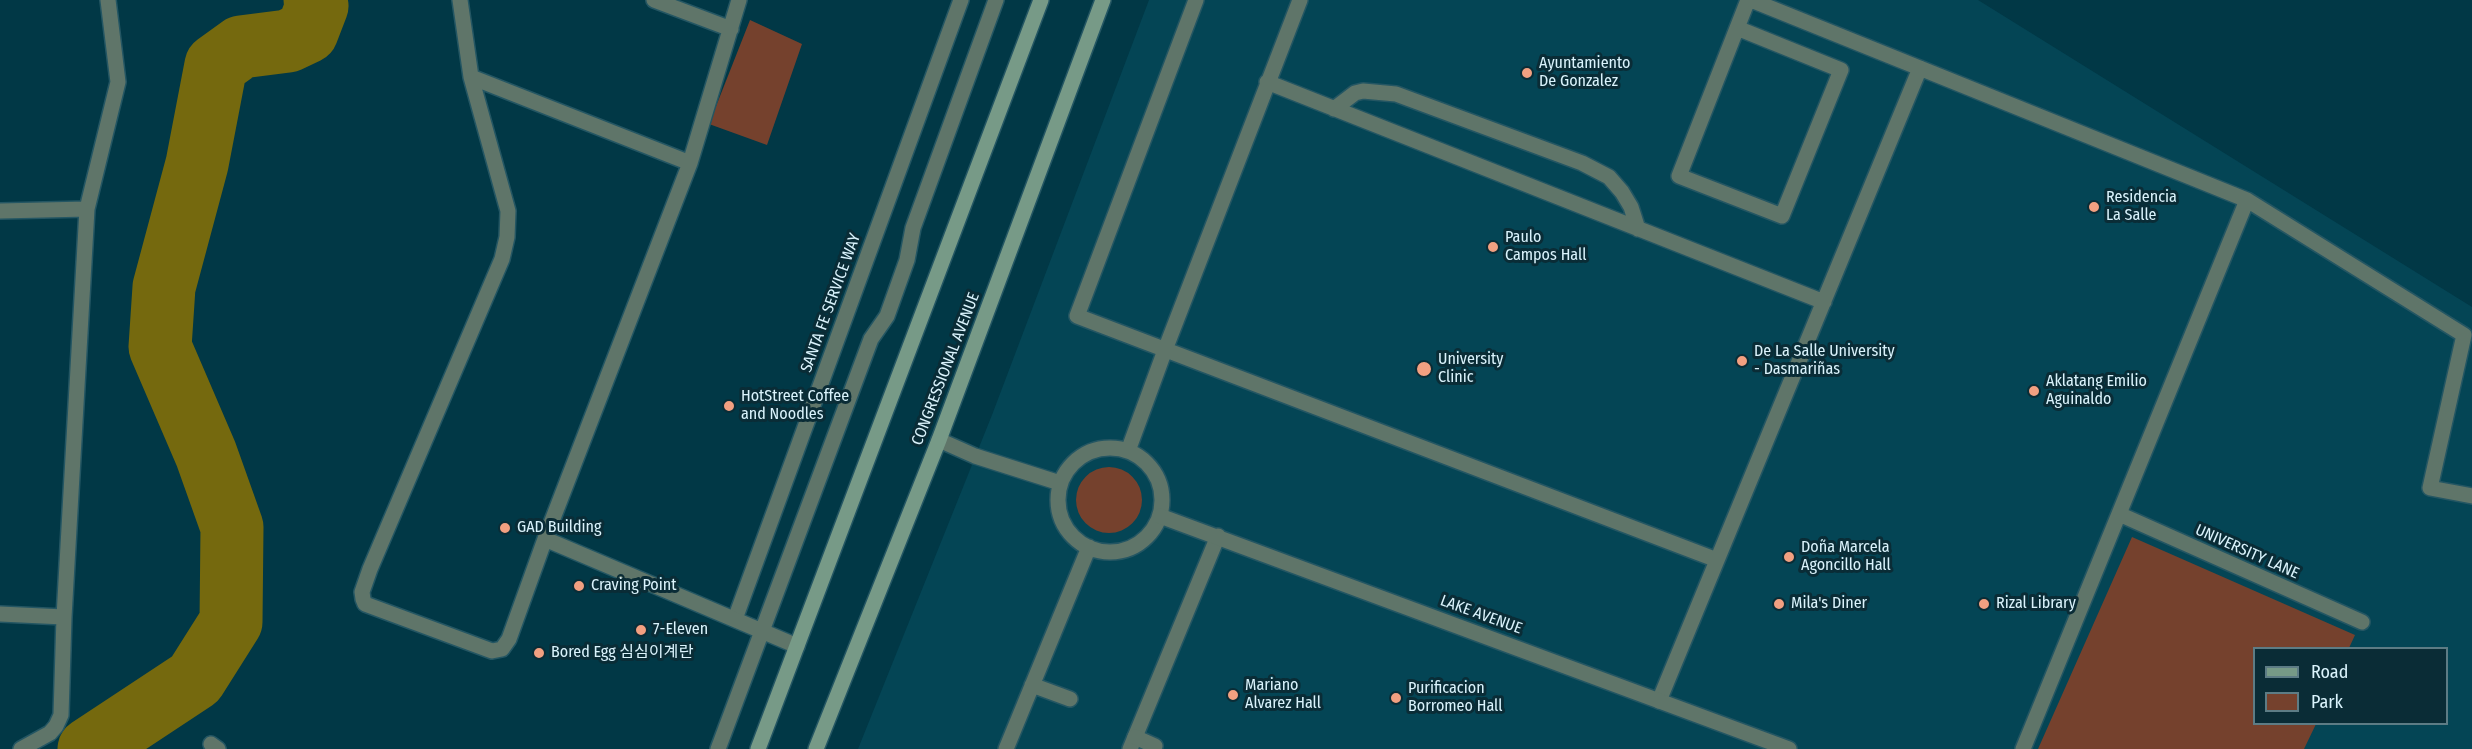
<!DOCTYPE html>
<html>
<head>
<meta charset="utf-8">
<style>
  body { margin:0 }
  #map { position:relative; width:2472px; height:749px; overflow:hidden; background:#013846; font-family:"Fira Sans Condensed",sans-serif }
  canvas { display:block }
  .legend { position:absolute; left:2253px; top:647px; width:195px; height:78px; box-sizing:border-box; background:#0a2c36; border:2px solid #5d7c85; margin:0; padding:8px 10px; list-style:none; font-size:18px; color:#daf3fc }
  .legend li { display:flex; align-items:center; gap:12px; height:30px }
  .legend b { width:30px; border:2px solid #5d7c85 }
</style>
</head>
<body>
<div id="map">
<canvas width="2472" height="749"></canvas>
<ul class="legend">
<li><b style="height:8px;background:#779a87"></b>Road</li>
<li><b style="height:16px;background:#75412d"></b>Park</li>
</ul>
</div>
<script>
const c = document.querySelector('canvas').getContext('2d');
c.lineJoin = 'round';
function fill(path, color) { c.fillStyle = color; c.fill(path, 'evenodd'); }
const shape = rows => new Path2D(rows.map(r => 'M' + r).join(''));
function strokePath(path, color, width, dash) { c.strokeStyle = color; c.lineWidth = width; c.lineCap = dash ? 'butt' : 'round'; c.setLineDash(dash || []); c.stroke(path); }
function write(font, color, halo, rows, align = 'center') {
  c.font = font + ' "Fira Sans Condensed","Noto Sans KR",sans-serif'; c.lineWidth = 6; c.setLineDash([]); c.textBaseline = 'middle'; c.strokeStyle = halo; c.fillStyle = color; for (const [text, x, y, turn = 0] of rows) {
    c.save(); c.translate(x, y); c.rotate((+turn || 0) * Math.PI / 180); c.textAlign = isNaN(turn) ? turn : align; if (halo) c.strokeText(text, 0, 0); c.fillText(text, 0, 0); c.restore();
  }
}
fill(shape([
  [1149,0,1978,0,2472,307,2472,749,858,749,992,415],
  [2254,648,2446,648,2446,724,2254,724]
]), '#044555');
fill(shape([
  [750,20,802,44,767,145,709,124],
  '1076 500a33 33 0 1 1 66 0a33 33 0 1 1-66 0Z',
  [2132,537,2355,635,2349,648,2254,648,2254,724,2316,724,2304,749,2038,749]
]), '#75412d');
strokePath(shape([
  [89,749,195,679,231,622,232,527,206,454,160,347,164,287,197,164,216,65,241,47,288,41,307,32,317,6,315,0]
]), '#75690e', 63);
const service = shape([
  [1196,0,1077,316,1717,560],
  [1751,0,2247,200,2464,335,2430,488,2472,496],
  [1737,28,1841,70,1782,216,1679,176,1748,0],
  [1267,82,1824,302],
  [1334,109,1355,93,1363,91,1396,94,1582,163,1609,177,1622,192,1631,207,1638,229],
  [939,440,975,456,1060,483],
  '1058 500a52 52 0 1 1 104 0a52 52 0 1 1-104 0Z',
  [1128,451,1165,350,1300,0],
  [2119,514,2362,622],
  [735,619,961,0],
  [1032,685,1070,699],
  [1659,701,1920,68],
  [1006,749,1089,547],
  [1130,749,1218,536],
  [2023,749,2247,200]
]);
const pedestrian = shape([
  [1160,516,1789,749],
  [1135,737,1155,746]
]);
const minor = shape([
  [460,0,471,77,508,211,507,237,502,259,370,569,362,592,363,599,365,604,492,651,502,649,509,639,545,539,690,163,739,0],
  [654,0,731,29],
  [471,77,690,163],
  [0,211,87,209],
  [545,539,797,646],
  [0,614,64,617,87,209,118,82,108,0],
  [211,744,218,749],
  [21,749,50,733,56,726,61,715,64,617],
  [718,749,871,339,887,316,907,260,913,228,996,0]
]);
const secondary = shape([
  [758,749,1041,0],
  [816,749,939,440,1103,0]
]);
strokePath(service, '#245663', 18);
strokePath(pedestrian, '#245663', 18);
strokePath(minor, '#245663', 18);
strokePath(secondary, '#245663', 18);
strokePath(service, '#5f7569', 15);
strokePath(pedestrian, '#5f7569', 15);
strokePath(minor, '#5f7569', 15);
strokePath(secondary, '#779a87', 15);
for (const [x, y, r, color] of [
  [1527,73,6,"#f2a081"],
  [2094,207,6,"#f2a081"],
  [1493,247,6,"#f2a081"],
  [1742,361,6,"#f2a081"],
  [1424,369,8,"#f2a081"],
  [2034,391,6,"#f2a081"],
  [729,406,6,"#f2a081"],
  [505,528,6,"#f2a081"],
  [1789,557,6,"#f2a081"],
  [579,586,6,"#f2a081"],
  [1779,604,6,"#f2a081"],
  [1984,604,6,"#f2a081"],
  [641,630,6,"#f2a081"],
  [539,653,6,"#f2a081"],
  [1233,695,6,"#f2a081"],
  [1396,698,6,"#f2a081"]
]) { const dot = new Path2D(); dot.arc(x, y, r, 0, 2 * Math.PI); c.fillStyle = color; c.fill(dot); strokePath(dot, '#0a2c36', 2); }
write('16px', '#daf3fc', '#0a2c36', [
  ["Ayuntamiento",1539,64],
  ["De Gonzalez",1539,82],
  ["Residencia",2106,198],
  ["La Salle",2106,216],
  ["Paulo",1505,238],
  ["Campos Hall",1505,256],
  ["De La Salle University",1754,352],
  ["- Dasmariñas",1754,370],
  ["University",1438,360],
  ["Clinic",1438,378],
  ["Aklatang Emilio",2046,382],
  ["Aguinaldo",2046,400],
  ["HotStreet Coffee",741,397],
  ["and Noodles",741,415],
  ["GAD Building",517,528],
  ["Doña Marcela",1801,548],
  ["Agoncillo Hall",1801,566],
  ["Craving Point",591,586],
  ["Mila's Diner",1791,604],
  ["Rizal Library",1996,604],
  ["7-Eleven",653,630],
  ["Bored Egg 심심이계란",551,653],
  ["Mariano",1245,686],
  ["Alvarez Hall",1245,704],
  ["Purificacion",1408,689],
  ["Borromeo Hall",1408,707]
], 'left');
write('16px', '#daf3fc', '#0a2c36', [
  ["SANTA FE SERVICE WAY",831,303,-70],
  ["CONGRESSIONAL AVENUE",946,369,-69],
  ["UNIVERSITY LANE",2247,552,24],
  ["LAKE AVENUE",1481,615,20]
]);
</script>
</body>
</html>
